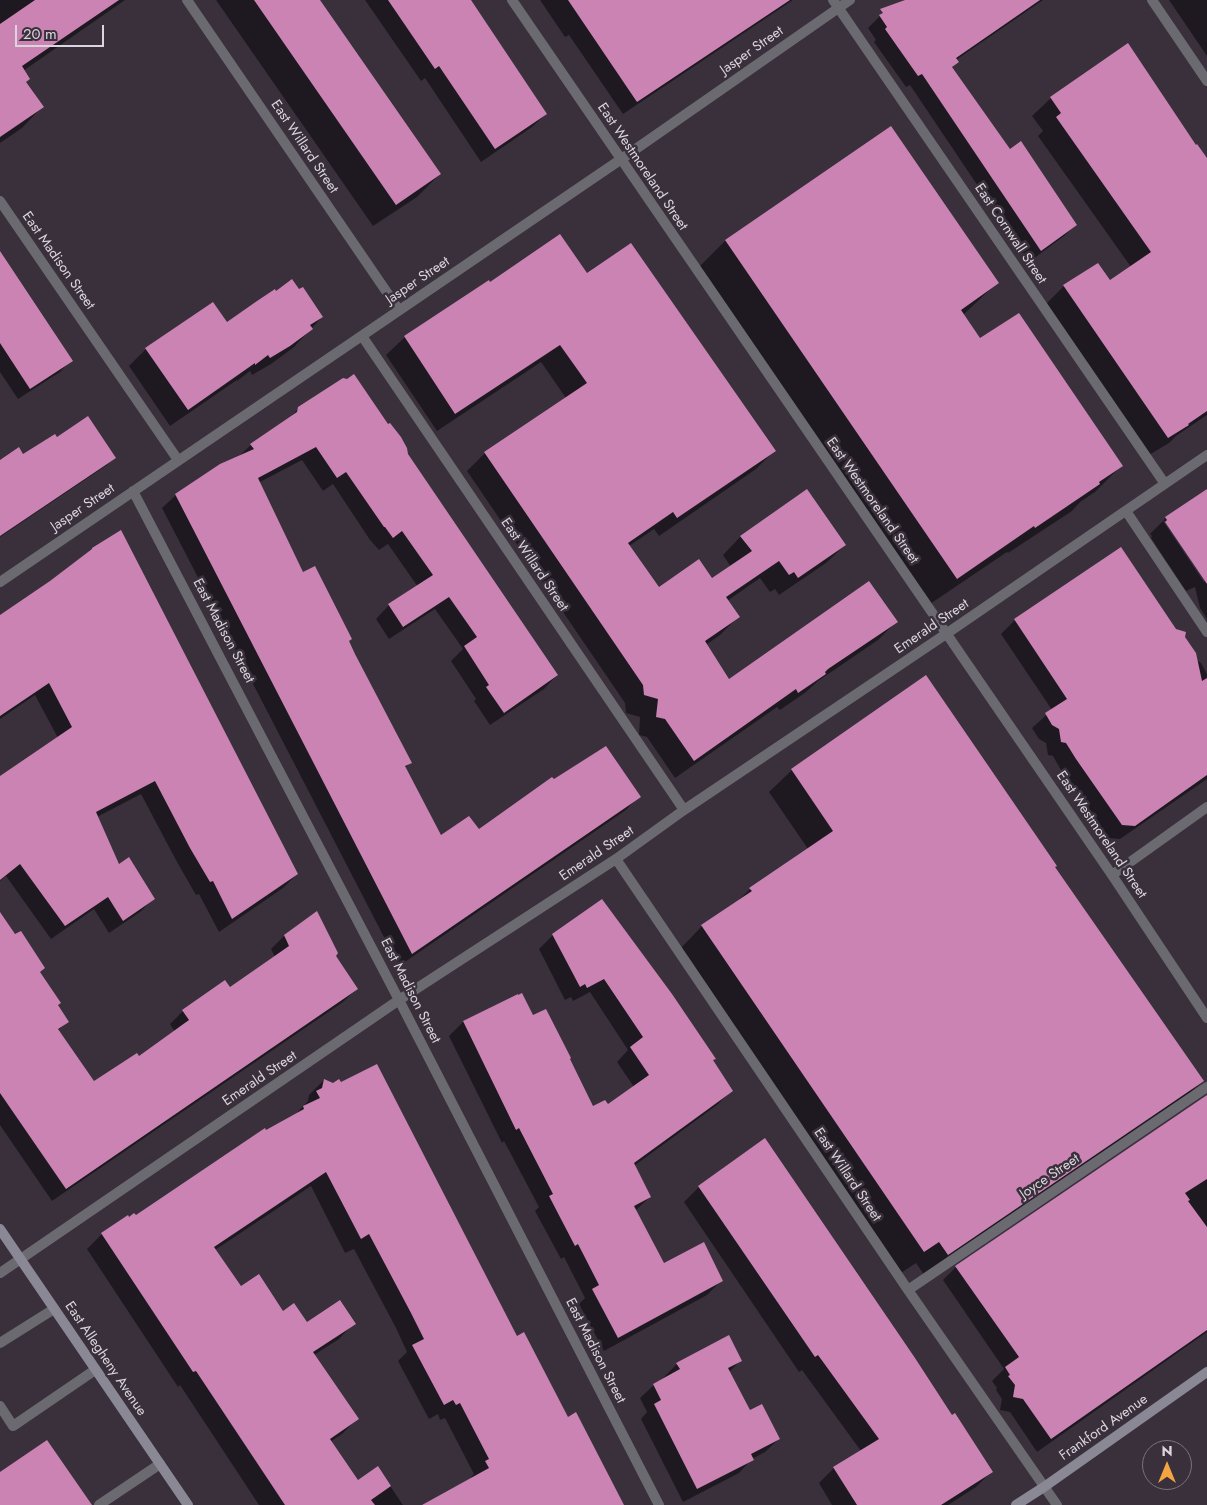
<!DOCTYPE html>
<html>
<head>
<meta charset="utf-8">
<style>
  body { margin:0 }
  #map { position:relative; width:1207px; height:1505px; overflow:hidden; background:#39303c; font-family:Jost,sans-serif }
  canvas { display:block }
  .north { position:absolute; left:1142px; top:1440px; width:50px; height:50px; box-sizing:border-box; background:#39303c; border:1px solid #7a727c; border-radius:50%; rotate:0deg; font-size:14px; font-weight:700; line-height:20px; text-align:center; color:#dbd5dd }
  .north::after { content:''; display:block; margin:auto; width:18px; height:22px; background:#f2a541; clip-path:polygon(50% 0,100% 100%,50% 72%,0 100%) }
  .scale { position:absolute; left:15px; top:25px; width:89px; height:22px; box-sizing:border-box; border:2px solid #dbd5dd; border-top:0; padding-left:6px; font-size:15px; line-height:18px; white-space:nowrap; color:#dbd5dd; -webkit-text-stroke:4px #39303c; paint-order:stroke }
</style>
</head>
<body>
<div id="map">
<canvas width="1207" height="1505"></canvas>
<div class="north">N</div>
<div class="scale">20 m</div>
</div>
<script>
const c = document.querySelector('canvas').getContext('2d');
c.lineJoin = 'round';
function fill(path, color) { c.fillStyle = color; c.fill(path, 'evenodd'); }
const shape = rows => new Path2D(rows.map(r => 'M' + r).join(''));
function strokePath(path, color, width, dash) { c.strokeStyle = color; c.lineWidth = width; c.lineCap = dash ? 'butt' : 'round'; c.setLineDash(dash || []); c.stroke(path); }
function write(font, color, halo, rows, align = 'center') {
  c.font = font + ' Jost,sans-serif'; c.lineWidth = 5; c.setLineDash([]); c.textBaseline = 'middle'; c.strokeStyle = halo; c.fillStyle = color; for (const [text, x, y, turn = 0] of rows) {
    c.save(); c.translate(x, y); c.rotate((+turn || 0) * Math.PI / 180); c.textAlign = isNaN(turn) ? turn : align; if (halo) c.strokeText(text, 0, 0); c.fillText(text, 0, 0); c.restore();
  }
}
fill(shape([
  [0,0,125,0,23,71,25,83,42,107,22,128,0,143],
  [216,0,319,0,440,174,417,197,373,226],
  [365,0,469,0,546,114,532,127,481,162,425,78,421,81],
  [540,0,793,0,623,114,569,35,565,37],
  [905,0,1043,0,956,60,957,62,951,68,1009,151,1076,225,1064,236,1029,262,910,85,906,87,874,42,876,40,868,28,880,16],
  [1169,0,1207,0,1207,56],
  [1051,98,1207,164,1207,415,1176,436,1169,443,1149,455,1046,304,1064,286,1109,282,1131,267,1038,136,1043,131,1032,116],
  [726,240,997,283,963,315,980,340,1122,465,1095,492,1080,502,1072,511,1008,553,1007,552,930,604,699,267],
  [0,254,71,360,60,372,18,399,0,372],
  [587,275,774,451,756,469,659,536,654,529,629,546,659,588,712,580,731,567,723,555,741,536,845,545,826,563,779,595,775,589,770,592,760,578,727,601,738,617,720,635,706,645,729,681,896,622,878,640,818,681,806,692,780,710,777,707,675,778,647,737,639,735,640,717,626,713,625,703,467,471,485,453,566,398,541,362,437,431,386,355,405,337,489,284],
  [299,291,322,317,311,329,294,347,271,364,252,375,250,371,237,381,237,380,170,426,129,366,146,349,226,324,276,293],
  [299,408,406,455,557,675,544,689,490,725,474,701,476,699,451,661,463,649,435,609,389,639,376,619,389,605,418,587,388,544,379,550,370,540,333,484,323,491,302,460,258,483,302,574,348,641,410,762,405,768,440,837,478,831,554,781,639,796,626,810,399,966,162,508,176,495,239,456,251,445,286,422],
  [57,439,114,458,107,465,0,537,0,469],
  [1207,490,1207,619,1200,608,1195,587,1186,591,1151,538,1152,536,1150,534,1166,518],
  [1163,521,1166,521,1206,580,1204,582],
  [1074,581,1201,663,1207,674,1207,779,1120,839,1109,838,1062,772,1053,756,1048,755,1046,743,1039,739,1032,728,1052,710,1001,634,1015,620],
  [0,616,297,874,283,888,219,932,199,894,196,895,177,862,141,794,97,817,119,866,153,899,140,912,109,933,94,909,51,939,6,876,0,881,0,777,58,738,35,695,0,719],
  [792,770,1054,867,1202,1081,1179,1104,925,1276,916,1263,901,1273,680,949,702,926,735,904,750,889,808,849,769,792],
  [0,914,39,973,56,1006,67,1022,58,1030,94,1082,139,1058,175,1032,170,1024,183,1011,229,989,275,957,271,949,284,936,357,989,343,1002,52,1201,0,1125],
  [553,935,712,1061,731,1091,717,1105,634,1166,650,1197,635,1211,663,1264,721,1281,707,1295,604,1351,579,1304,585,1298,564,1257,561,1259,535,1211,539,1207,504,1141,502,1143,449,1036,463,1022,521,994,532,1017,569,1059,592,1108,608,1106,634,1087,617,1062,628,1050,590,992,573,1001,571,997,565,1000,539,949],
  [324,1080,516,1338,622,1505,425,1505,472,1479,471,1477,474,1474,445,1418,440,1420,438,1414,429,1419,398,1361,407,1352,396,1328,354,1249,345,1253,311,1186,215,1250,240,1288,283,1313,307,1324,354,1323,339,1339,314,1355,357,1419,342,1434,330,1442,358,1482,378,1468,403,1505,259,1505,180,1385,178,1387,87,1249,102,1234,129,1218,135,1217,266,1131,295,1115,308,1101,309,1095],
  [1207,1097,1207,1332,1037,1452,1010,1412,1000,1410,1002,1399,996,1390,997,1388,992,1381,1004,1369,943,1280,956,1267],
  [699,1187,952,1417,991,1472,976,1487,948,1505,832,1505,819,1483,834,1468,861,1451,802,1370,799,1372,684,1202],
  [740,1361,729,1372,750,1412,779,1439,765,1452,752,1459,739,1473,683,1502,641,1419,647,1412,640,1398,654,1385,664,1379,663,1378,677,1364]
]), '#0007');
fill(shape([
  [35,0,119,0,22,66,30,79,26,82,44,107,0,137,0,24],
  [254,0,320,0,441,174,396,205],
  [388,0,471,0,547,114,495,149,439,66,435,69],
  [568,0,790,0,637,102],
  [905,0,1040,0,956,58,959,62,952,67,1010,149,1021,141,1077,225,1041,251,922,74,918,76,885,29,887,27,879,15,883,13,880,9],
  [1128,43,1196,145,1197,144,1207,158,1207,411,1188,424,1189,425,1168,438,1063,285,1098,263,1110,280,1151,252,1056,117,1061,113,1050,97],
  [891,126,999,283,961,310,980,338,1019,313,1123,466,1099,482,1100,484,1035,528,1034,526,957,579,725,240],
  [560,234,587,273,631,243,776,451,677,518,673,512,628,543,659,587,699,559,712,578,752,551,740,536,807,489,846,545,798,578,794,572,789,575,779,561,726,597,740,617,705,641,729,679,869,581,898,622,828,669,825,672,826,674,798,693,796,689,694,761,665,719,656,717,658,699,644,695,643,685,484,452,587,383,560,345,455,414,404,336,489,280,490,282],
  [0,251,73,361,30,389,0,343],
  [292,279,299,289,303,287,323,317,310,325,313,329,290,346,270,358,268,355,255,365,255,363,188,410,145,348,213,302,227,322,257,301,275,289,276,291],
  [354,374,388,424,390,423,401,437,407,448,408,454,558,675,504,713,486,687,489,685,464,646,477,637,449,597,403,627,388,604,433,575,402,531,393,538,385,527,384,527,346,472,337,478,316,447,258,478,303,572,315,566,352,639,349,641,355,654,412,763,405,766,441,835,469,816,479,829,552,777,554,779,606,746,641,797,412,954,175,494,220,464,254,449,250,444,297,412,298,407,343,378,347,379],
  [88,416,116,458,0,536,0,460,19,447,23,454,55,434,57,437],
  [1207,489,1207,584,1165,522,1167,520,1165,517],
  [121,530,298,874,232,919,213,881,210,882,190,848,155,781,96,812,119,864,129,857,155,899,123,921,108,897,65,926,20,864,0,880,0,776,72,727,49,683,0,716,0,615,50,581,92,549,92,548],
  [1121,547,1176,629,1186,632,1185,637,1196,653,1202,681,1207,678,1207,775,1135,826,1122,825,1076,759,1066,743,1061,742,1059,729,1052,725,1045,713,1067,699,1014,619],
  [926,675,1057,866,1055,867,1204,1081,948,1255,939,1242,924,1252,701,925,752,891,749,888,833,831,791,769],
  [602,899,672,994,716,1059,713,1060,733,1091,634,1163,651,1197,634,1206,664,1263,704,1242,723,1281,618,1338,592,1289,599,1285,578,1244,575,1246,549,1196,553,1194,519,1128,516,1130,463,1021,518,994,518,995,522,993,533,1015,546,1009,571,1058,570,1059,593,1106,605,1100,608,1104,649,1075,630,1047,643,1037,604,979,587,988,585,984,580,987,552,934],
  [317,911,338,953,336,956,358,989,66,1189,0,1093,0,912,15,934,21,931,45,968,40,972,61,1003,58,1005,69,1022,58,1029,94,1081,137,1053,139,1056,189,1020,182,1010,225,980,230,987,289,946,284,935],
  [377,1064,517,1336,524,1332,568,1417,576,1412,624,1505,422,1505,489,1468,485,1461,489,1459,460,1403,456,1405,453,1400,444,1405,412,1345,424,1339,411,1313,369,1234,361,1239,326,1172,214,1247,241,1286,259,1274,283,1311,294,1303,307,1322,340,1300,356,1324,313,1352,359,1419,330,1439,358,1480,378,1466,391,1486,371,1500,375,1505,285,1505,196,1371,193,1372,101,1233,128,1215,129,1217,134,1213,136,1215,265,1128,266,1130,304,1109,303,1106,320,1098,316,1091,322,1088,324,1079,333,1083,339,1079,341,1082],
  [1207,1095,1207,1179,1185,1193,1190,1200,1188,1201,1207,1227,1207,1330,1051,1439,1023,1399,1013,1397,1015,1385,1008,1376,1010,1375,1005,1367,1019,1357,955,1266],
  [765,1138,915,1358,952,1415,955,1413,993,1472,941,1505,857,1505,833,1467,879,1439,818,1355,815,1357,698,1186],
  [729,1335,742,1361,728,1368,750,1410,762,1404,780,1439,751,1454,754,1460,697,1489,654,1404,661,1400,653,1384,680,1369,676,1363],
  [47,1440,92,1505,0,1505,0,1472]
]), '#cb83b3');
strokePath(shape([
  [0,1343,54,1309],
  [0,1406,13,1426,95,1370],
  [99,1505,160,1464]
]), '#6b6a71', 10);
strokePath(shape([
  [187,0,399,310],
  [512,0,1112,875,1207,1018],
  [833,0,1165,484],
  [1152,0,1207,81],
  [0,201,178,460],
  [362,336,684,810],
  [133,491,399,1000,659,1505],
  [1126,511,1207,632],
  [0,582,620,160,850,0],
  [616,859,908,1290,1057,1505],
  [1112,875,1207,807],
  [0,1273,399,1000,616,859,684,810,946,634,1207,455],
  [908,1290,1207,1087]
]), '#6b6a71', 10);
strokePath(shape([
  [0,1229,188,1505],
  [1016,1505,1044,1487,1207,1372]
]), '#8a8894', 10);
write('14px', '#dbd5dd', '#39303c', [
  ["Jasper Street",752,51,-35],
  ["East Willard Street",304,147,56],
  ["East Westmoreland Street",642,167,56],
  ["East Cornwall Street",1010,234,56],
  ["East Madison Street",58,261,55],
  ["Jasper Street",418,281,-34],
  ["East Westmoreland Street",872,501,55],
  ["Jasper Street",83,508,-34],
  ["East Willard Street",534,565,56],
  ["Emerald Street",932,627,-34],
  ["East Madison Street",223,631,62],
  ["East Westmoreland Street",1101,835,56],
  ["Emerald Street",597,854,-34],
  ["East Madison Street",410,991,63],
  ["Emerald Street",260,1079,-34],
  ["East Willard Street",847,1175,56],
  ["Joyce Street",1050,1177,-34],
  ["East Madison Street",595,1351,63],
  ["East Allegheny Avenue",105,1359,56],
  ["Frankford Avenue",1104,1428,-35]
]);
</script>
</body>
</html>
